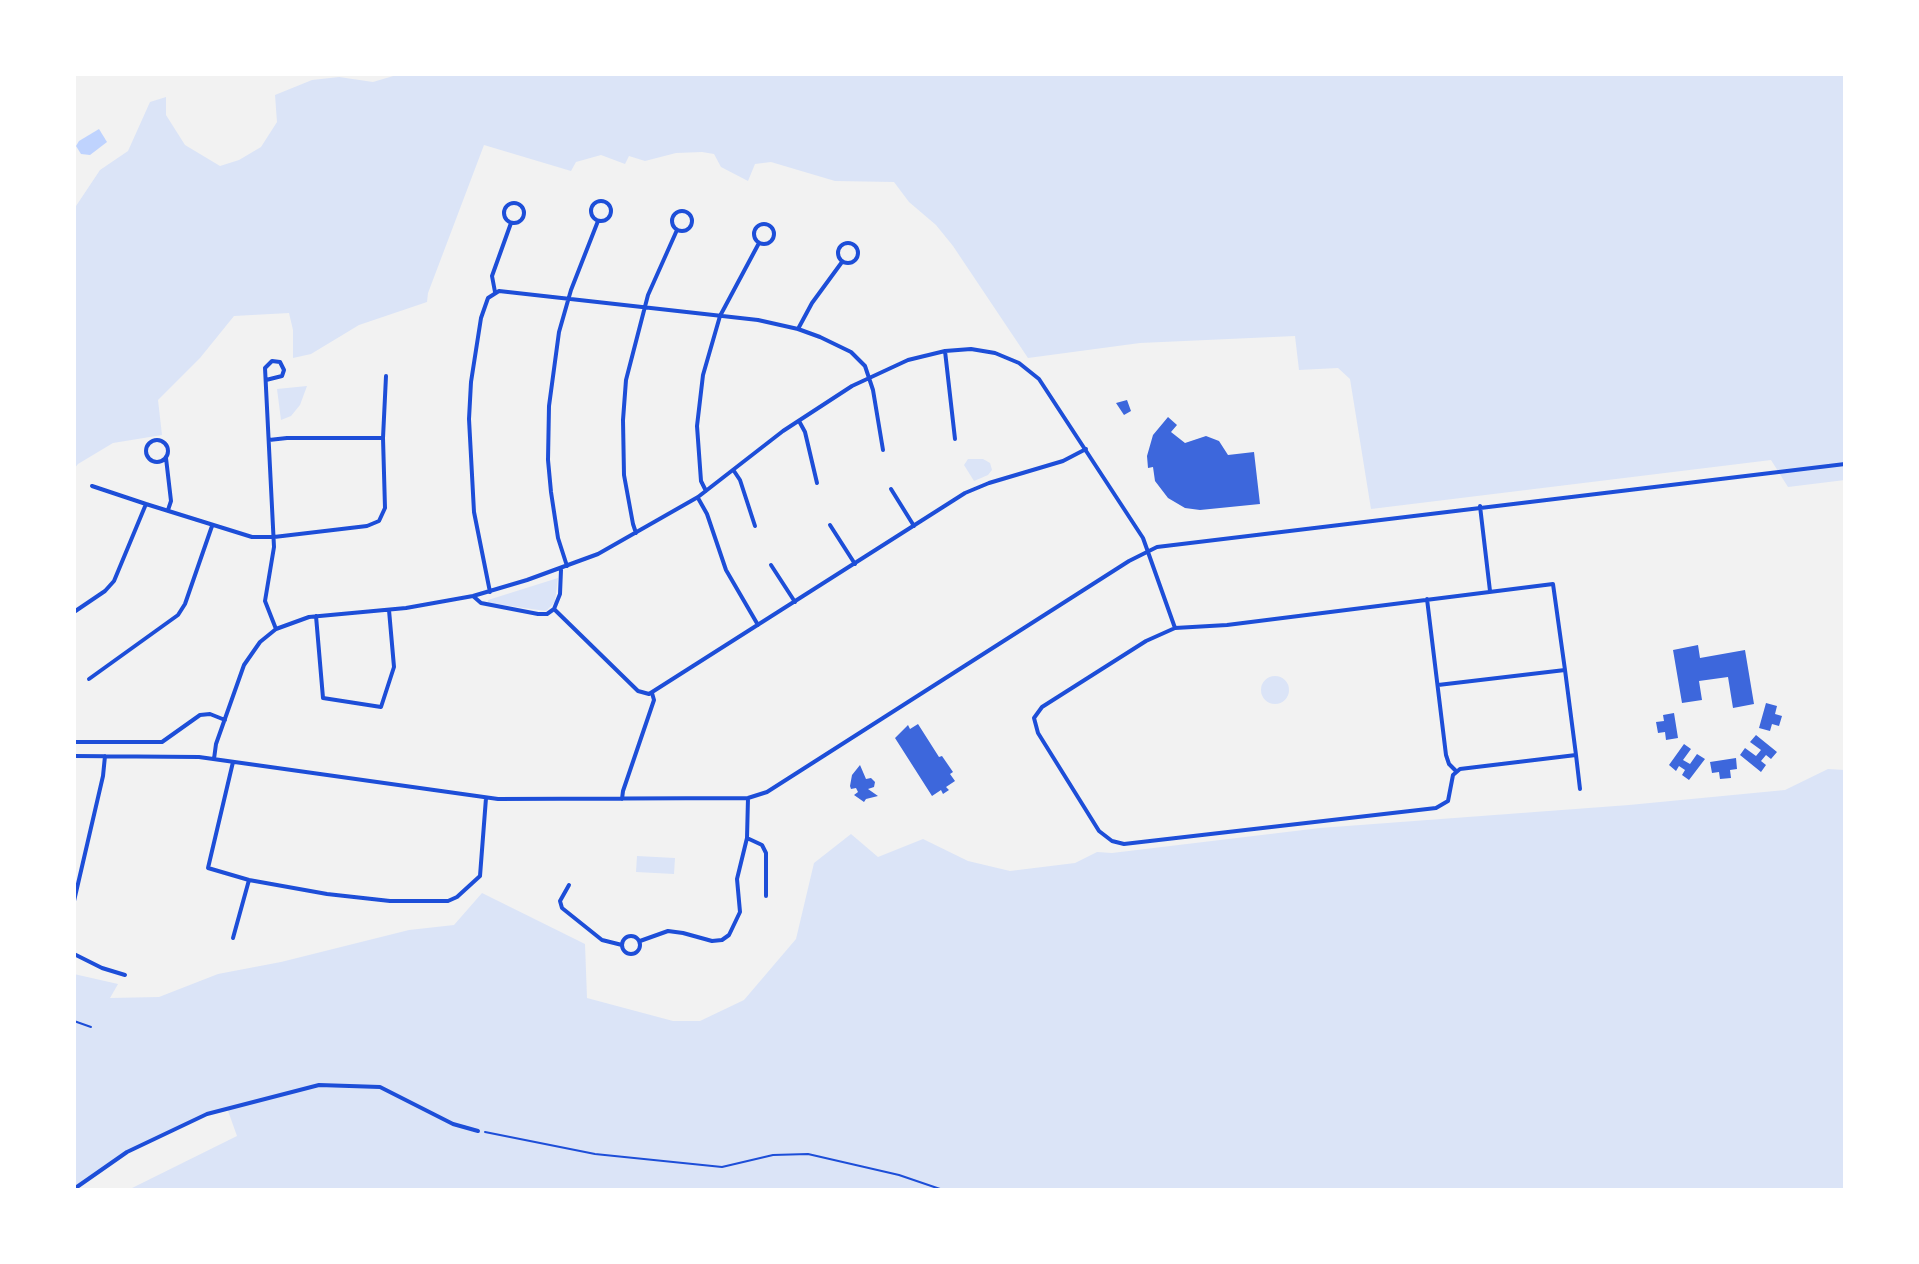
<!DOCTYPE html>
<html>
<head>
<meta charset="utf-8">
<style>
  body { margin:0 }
  #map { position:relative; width:1919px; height:1264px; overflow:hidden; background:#f2f2f2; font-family:"Sofia Sans Condensed",sans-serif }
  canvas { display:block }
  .frame { position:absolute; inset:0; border:76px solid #fff; pointer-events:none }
</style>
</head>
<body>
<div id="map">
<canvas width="1919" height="1264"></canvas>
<div class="frame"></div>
</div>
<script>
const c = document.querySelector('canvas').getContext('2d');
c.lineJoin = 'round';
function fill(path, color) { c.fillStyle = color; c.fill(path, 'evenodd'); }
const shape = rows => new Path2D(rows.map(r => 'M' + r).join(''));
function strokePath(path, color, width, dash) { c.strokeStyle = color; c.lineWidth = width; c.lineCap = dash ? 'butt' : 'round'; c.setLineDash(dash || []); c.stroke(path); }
fill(shape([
  [400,74,1845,74,1845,480,1788,487,1771,460,1371,509,1350,379,1338,368,1299,370,1295,336,1140,343,1028,358,953,246,936,225,909,202,894,182,835,181,771,162,755,164,748,181,721,167,714,154,702,152,676,153,645,161,629,156,625,164,601,155,576,162,571,171,484,145,428,293,427,302,359,325,311,354,293,358,293,330,289,313,234,316,200,358,158,400,162,435,113,443,78,464,74,469,74,209,100,170,128,151,150,102,166,97,166,115,185,145,220,166,239,160,261,147,277,122,275,95,312,80,339,77,373,82],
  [307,386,300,405,291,416,281,420,277,389],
  [968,459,983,459,990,463,992,470,988,475,974,481,964,465],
  [558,578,555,602,546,611,488,603,488,600],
  '1261 690a14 14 0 1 1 28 0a14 14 0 1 1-28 0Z',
  [1828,769,1845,770,1845,1190,128,1190,237,1136,227,1108,198,1119,120,1157,74,1187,74,974,118,984,110,998,159,997,218,974,281,962,409,930,454,925,482,893,585,944,587,998,673,1021,700,1021,744,1000,796,939,814,863,851,834,878,857,923,839,968,861,1010,871,1075,863,1097,852,1112,853,1320,828,1629,805,1785,790],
  [637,856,675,858,674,874,636,872]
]), '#dbe4f7');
fill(shape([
  [99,129,107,142,90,155,81,154,76,146,79,141]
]), '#bfd3fe');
fill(shape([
  [1127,400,1131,411,1124,415,1116,403],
  [1168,417,1177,425,1171,432,1185,443,1206,436,1219,441,1228,455,1254,452,1260,504,1200,510,1185,508,1168,498,1155,481,1153,467,1148,468,1147,456,1153,435],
  [1698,645,1700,658,1745,650,1754,704,1733,708,1728,677,1699,681,1702,700,1682,703,1673,650],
  [1766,703,1777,706,1775,714,1782,716,1779,726,1772,724,1770,731,1759,728],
  [1674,713,1678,738,1666,740,1665,732,1658,733,1656,722,1664,721,1663,715],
  [918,724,939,757,942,756,953,772,950,774,955,781,946,787,949,790,943,794,941,790,932,796,895,738,908,725,910,729],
  [1756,735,1777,752,1771,759,1766,755,1761,761,1766,765,1761,772,1740,755,1745,748,1756,756,1761,750,1750,742],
  [1684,744,1691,749,1683,760,1690,764,1697,754,1705,759,1689,780,1682,775,1685,770,1679,766,1676,771,1669,765],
  [1736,758,1737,769,1730,770,1731,778,1720,779,1719,772,1712,773,1710,762],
  [860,765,866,779,871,778,875,782,874,787,868,789,878,796,866,799,864,802,854,795,858,792,856,788,851,789,850,786,852,775]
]), '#3d67dc');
strokePath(shape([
  [74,1021,91,1027],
  [485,1132,595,1154,722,1167,773,1155,808,1154,899,1175,943,1190]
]), '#1d4ed8', 2);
strokePath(shape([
  '591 211a10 10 0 1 1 20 0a10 10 0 1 1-20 0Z',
  '504 213a10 10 0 1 1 20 0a10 10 0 1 1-20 0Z',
  '672 221a10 10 0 1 1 20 0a10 10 0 1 1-20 0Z',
  '754 234a10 10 0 1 1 20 0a10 10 0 1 1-20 0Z',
  '838 253a10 10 0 1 1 20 0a10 10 0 1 1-20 0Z',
  [495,292,492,276,511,223],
  [798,329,812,303,842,262],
  [945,351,955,439],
  [266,380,282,376,284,370,280,362,272,361,265,368,274,547,265,601,276,629],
  [799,421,805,432,817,483],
  [269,440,287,438,382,438],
  '146 451a11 11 0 1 1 22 0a11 11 0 1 1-22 0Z',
  [166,458,171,501,168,510],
  [734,471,740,480,755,526],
  [92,486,146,504],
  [891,489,914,526],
  [706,491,701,481,697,426,703,375,720,316,759,243],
  [698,498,707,514,726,570,758,625],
  [1480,506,1490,591],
  [830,525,855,564],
  [636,533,633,524,624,475,623,420,626,380,648,295,677,230],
  [771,565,795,602],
  [567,566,558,538,551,492,548,460,549,406,559,332,571,290,598,221],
  [490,592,474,512,469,419,471,382,481,318,488,298,499,291,758,320,798,329,820,337,851,352,865,366,873,390,883,450],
  [473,596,481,603,538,614,547,614,554,609],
  [1427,599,1446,755,1449,764,1456,771],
  [554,609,638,691,649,694,965,493,989,483,1063,461,1086,449],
  [554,609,560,594,561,570],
  [74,612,105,591,114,581,146,504,252,537,274,537,367,526,379,521,385,508,383,438,386,376],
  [316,616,323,698,381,707,394,667,389,610],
  [89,679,178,615,185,604,212,526],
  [1438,685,1565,670],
  [74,742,162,742,200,715,210,714,225,720],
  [1576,755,1460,769,1453,775,1448,801,1436,808,1124,844,1112,841,1099,831,1038,733,1034,718,1042,707,1146,641,1175,628,1227,625,1553,584,1565,670,1576,755,1580,789],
  [74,756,199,757,498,799,748,798,767,792,1129,561,1157,547,1845,464],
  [214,759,216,744,244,665,260,642,276,629,309,617,406,608,473,596,527,580,598,554,698,497,783,431,852,386,908,360,945,351,971,349,995,353,1019,363,1039,379,1143,538,1175,628],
  [233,762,208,868,249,880,327,894,390,901,448,901,457,897,480,876,486,798],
  [622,799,623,791,654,700,652,693],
  [747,838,762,845,766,853,766,896],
  [569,885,560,901,562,908,602,940,622,945],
  [74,901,103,776,105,756],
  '622 945a9 9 0 1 1 18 0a9 9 0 1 1-18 0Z',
  [233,938,249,880],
  [640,941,668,931,683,933,712,941,722,940,729,935,740,912,737,879,747,838,748,798],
  [74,954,102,968,125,975],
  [74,1189,127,1152,207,1114,319,1085,380,1087,453,1124,478,1131]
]), '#1d4ed8', 4);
</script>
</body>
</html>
